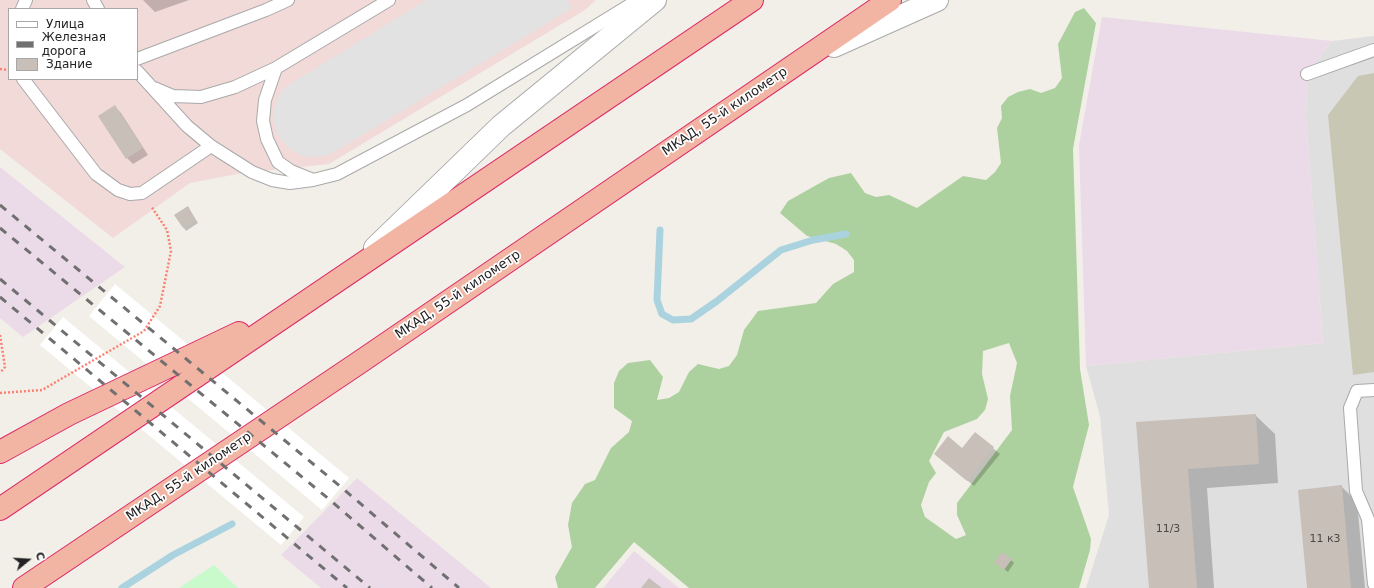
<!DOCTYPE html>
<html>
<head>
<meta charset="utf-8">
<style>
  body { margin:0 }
  #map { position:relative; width:1374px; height:588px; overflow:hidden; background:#f2efe9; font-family:"DejaVu Sans",sans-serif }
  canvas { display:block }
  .legend { position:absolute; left:8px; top:8px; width:130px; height:72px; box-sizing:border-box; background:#fff; border:1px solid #a7a7a7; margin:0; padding:5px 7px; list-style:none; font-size:12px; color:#222 }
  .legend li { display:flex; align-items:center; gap:8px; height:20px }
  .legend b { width:20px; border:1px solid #a7a7a7 }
  .north { position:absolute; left:8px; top:540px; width:40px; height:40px; -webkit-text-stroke:3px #fff; paint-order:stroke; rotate:72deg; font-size:11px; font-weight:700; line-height:16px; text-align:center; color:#222 }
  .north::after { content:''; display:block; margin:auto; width:14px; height:18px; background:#222; clip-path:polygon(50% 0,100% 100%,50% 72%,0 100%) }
</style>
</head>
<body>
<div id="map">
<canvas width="1374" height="588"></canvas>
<ul class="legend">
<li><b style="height:5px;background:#fff"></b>Улица</li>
<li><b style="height:5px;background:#707070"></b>Железная дорога</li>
<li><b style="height:11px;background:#c7bfb8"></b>Здание</li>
</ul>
<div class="north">С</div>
</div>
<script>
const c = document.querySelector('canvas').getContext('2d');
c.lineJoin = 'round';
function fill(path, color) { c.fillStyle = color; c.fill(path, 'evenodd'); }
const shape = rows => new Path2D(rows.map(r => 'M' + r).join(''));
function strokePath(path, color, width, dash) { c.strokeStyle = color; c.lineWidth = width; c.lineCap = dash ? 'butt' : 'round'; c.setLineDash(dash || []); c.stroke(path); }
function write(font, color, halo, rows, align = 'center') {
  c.font = font + ' "DejaVu Sans",sans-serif'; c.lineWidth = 3.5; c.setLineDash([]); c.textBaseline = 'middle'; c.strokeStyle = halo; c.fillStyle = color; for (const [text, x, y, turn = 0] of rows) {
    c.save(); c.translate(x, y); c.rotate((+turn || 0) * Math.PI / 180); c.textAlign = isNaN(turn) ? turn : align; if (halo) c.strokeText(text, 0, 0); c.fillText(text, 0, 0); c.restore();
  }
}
fill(shape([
  [1374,36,1374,588,1086,588,1109,515,1100,416,1086,366,1323,343,1306,116,1307,74,1332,41]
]), '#e0dfdf');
fill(shape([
  [0,0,596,0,585,10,329,164,243,173,190,183,113,238,0,149],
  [9,9,137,9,137,79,9,79]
]), '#f2dad9');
fill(shape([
  [1102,17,1332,41,1307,74,1306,116,1323,343,1086,366,1079,145],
  [0,167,125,267,23,337,0,318],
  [357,478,491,588,321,588,281,555],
  [634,551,679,588,603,588]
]), '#ebdbe8');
fill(shape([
  [1374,73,1374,372,1353,375,1328,115,1358,76]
]), '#c7c7b4');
fill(shape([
  [1084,8,1096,23,1073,149,1080,369,1089,425,1073,487,1091,539,1090,550,1079,588,689,588,634,542,595,588,558,588,555,577,572,547,568,525,572,503,585,484,595,480,611,448,629,432,632,421,614,408,614,383,619,371,628,363,650,360,663,377,657,400,669,398,679,392,689,372,698,364,719,369,729,366,737,355,744,330,758,311,816,303,833,284,854,272,854,260,847,251,836,244,807,236,780,213,788,201,829,178,851,173,865,193,876,197,889,195,917,208,963,176,986,180,995,172,1001,163,997,128,1002,118,1001,106,1008,97,1018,92,1030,89,1041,93,1055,88,1062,78,1058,44,1075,12],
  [1009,343,1017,363,1010,396,1012,430,957,503,957,515,966,535,956,539,925,517,921,505,929,482,936,473,929,461,944,432,977,419,985,410,988,399,982,374,983,351]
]), '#add19e');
fill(shape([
  [214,565,238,588,179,588]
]), '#c8facc');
fill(shape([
  [426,0,567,0,572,8,336,151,325,156,314,157,303,156,292,150,283,142,277,133,274,121,274,109,278,98,284,88]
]), '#e2e2e2');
fill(shape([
  [115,284,349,478,322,510,89,316],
  [63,317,304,517,281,545,40,345]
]), '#fff');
fill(shape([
  [143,0,189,0,155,12],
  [114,106,121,113,148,155,133,164,127,158],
  [188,208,198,223,186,231,176,216],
  [1255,415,1275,434,1278,483,1207,488,1214,588,1150,588,1137,423],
  [975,433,1000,454,974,486,935,454,963,449],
  [1341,486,1357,502,1365,588,1308,588],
  [1011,560,1014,563,1008,572,999,565]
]), '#0003');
strokePath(shape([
  [660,230,657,300,662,314,673,320,691,319,717,301,781,250,813,240,846,234],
  [122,588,173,555,232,524]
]), '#aad3df', 7);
fill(shape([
  [115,105,143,148,126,159,98,116],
  [188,206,196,220,183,228,174,215],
  [1256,414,1259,464,1188,469,1197,588,1149,588,1136,422],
  [975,432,994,447,967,481,934,454,948,436,962,448],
  [1342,485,1351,588,1307,588,1298,490],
  [1002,552,1012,559,1004,570,994,562],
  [649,578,662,588,641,588]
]), '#c7bfb8');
const service = shape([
  [93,0,98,9],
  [22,9,26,0],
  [137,59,266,10,288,0],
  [276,68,265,100,263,121,267,139,278,162,291,171,311,179],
  [137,71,187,126,211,146,252,172,272,180,290,183,313,180,337,174,467,105,638,0],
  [1307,74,1374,50],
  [23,79,96,174,118,190,130,194,142,193,211,146],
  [154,88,173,96,201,97,235,87,276,68,389,0],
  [1374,390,1357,391,1350,408,1356,491,1368,519,1374,584]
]);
const tertiary = shape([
  [834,46,937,0],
  [375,248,501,126,655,0]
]);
const trunk = shape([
  [0,452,69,414,239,333],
  [0,509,752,0],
  [24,588,360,362,890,0]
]);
strokePath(service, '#a9a9a9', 14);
strokePath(tertiary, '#a9a9a9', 24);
strokePath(trunk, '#dc2a67', 24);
strokePath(shape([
  [0,69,9,70],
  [0,335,5,367,0,373],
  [0,393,42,390,144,331,160,306,171,251,167,230,151,206]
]), '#fa8072', 2.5, [2, 2]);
strokePath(service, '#fff', 12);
strokePath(tertiary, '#fff', 22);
strokePath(trunk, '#f2b4a3', 22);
strokePath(shape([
  [0,205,341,487,459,588],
  [0,228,330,500,432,588],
  [0,279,370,588],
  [0,297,347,588]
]), '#707070', 3, [8, 8]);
write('11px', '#4b4948', null, [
  ["11/3",1168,529],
  ["11 к3",1325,539]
]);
write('13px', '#222', '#fff', [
  ["МКАД, 55-й километр",725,112,-34],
  ["МКАД, 55-й километр",458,295,-34],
  ["МКАД, 55-й километр",189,477,-34]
]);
</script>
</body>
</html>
